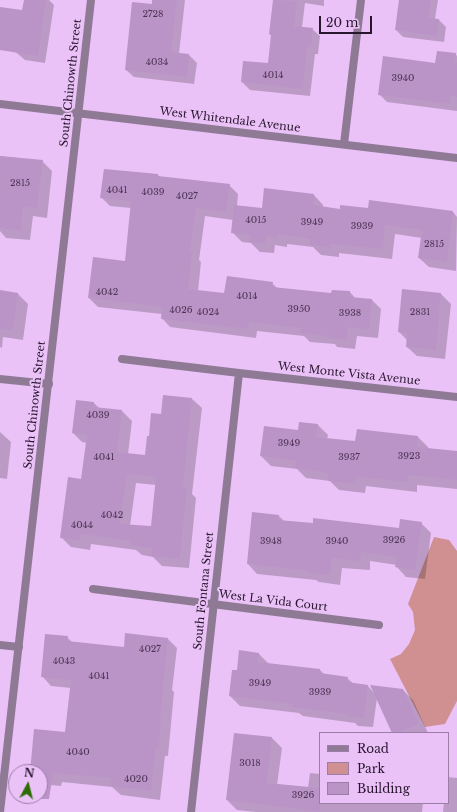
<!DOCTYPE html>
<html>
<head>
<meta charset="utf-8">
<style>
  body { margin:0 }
  #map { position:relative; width:457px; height:812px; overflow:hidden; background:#eac2f7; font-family:"Libre Baskerville",serif }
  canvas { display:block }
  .legend { position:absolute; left:319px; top:732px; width:130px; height:72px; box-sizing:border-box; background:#eac2f7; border:1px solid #9c7da7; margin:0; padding:5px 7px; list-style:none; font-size:12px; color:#28152e }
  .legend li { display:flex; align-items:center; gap:8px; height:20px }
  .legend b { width:20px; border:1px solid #9c7da7 }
  .north { position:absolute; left:8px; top:764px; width:40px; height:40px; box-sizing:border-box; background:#eac2f7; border:1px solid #9c7da7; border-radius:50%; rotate:7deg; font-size:11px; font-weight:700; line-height:16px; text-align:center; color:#28152e }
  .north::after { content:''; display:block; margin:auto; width:14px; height:18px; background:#2c6d02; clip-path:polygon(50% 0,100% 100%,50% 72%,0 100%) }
  .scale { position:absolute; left:319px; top:16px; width:53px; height:18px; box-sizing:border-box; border:2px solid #28152e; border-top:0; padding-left:5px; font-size:12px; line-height:14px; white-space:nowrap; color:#28152e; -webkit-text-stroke:3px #eac2f7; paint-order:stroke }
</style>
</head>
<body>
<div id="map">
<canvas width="457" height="812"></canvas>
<ul class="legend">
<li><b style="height:5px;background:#8e7a95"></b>Road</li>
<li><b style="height:11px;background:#d09092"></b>Park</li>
<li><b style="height:11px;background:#ba93c7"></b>Building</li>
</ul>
<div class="north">N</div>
<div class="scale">20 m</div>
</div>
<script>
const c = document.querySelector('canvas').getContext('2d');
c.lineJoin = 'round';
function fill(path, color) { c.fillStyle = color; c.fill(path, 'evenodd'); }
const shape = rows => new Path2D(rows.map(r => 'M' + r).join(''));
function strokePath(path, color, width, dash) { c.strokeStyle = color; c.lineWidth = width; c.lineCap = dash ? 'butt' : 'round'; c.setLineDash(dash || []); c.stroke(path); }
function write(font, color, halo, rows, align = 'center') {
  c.font = font + ' "Libre Baskerville",serif'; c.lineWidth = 4; c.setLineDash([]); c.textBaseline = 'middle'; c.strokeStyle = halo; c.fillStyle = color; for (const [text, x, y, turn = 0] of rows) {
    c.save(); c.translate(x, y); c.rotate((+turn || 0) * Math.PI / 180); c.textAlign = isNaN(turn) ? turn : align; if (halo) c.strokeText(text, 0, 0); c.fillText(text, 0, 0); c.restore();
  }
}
fill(shape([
  [434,537,449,540,457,551,457,701,445,724,425,727,390,659,401,654,409,644,415,630,413,612,408,604]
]), '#d09092');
fill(shape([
  [25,0,49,0,54,5,45,63,25,60,0,39,0,8,23,11],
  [153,0,185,0,179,54,189,55,197,63,194,84,134,77,126,70,153,5],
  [274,0,324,0,324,6,305,3,302,27,312,29,320,36,318,54,315,54,310,96,250,90,242,82,269,64,272,36,270,34],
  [400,0,438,0,435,19,439,20,446,27,444,42,403,37,396,30],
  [455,54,457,56,457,111,387,102,379,94],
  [0,156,42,161,52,171,47,218,33,216,30,240,6,238,0,231],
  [104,170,158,175,160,177,229,185,238,194,237,206,262,209,314,195,323,205,323,208,341,210,369,209,453,212,457,217,456,271,429,267,419,258,422,238,395,234,392,259,339,253,339,257,321,255,313,247,287,244,287,247,275,245,274,253,260,252,251,243,242,242,232,232,233,220,205,216,199,260,201,262,198,291,225,294,272,283,277,288,332,294,350,292,356,299,372,300,381,309,378,338,357,336,355,349,337,347,335,344,310,342,304,336,257,331,256,338,170,327,162,318,162,314,98,307,89,298,126,262,131,208,110,206,101,197],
  [403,290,441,294,451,304,445,359,417,356,407,347,407,340,399,332],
  [0,291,18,294,28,304,23,340,3,337,2,348,0,347],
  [164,396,192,399,202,408,192,494,196,498,189,568,162,566,153,557,142,555,136,550,91,544,90,550,71,547,61,537,82,480,87,443,82,442,73,433,94,403,99,408,122,411,132,421,128,454,146,456,149,438,162,415],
  [136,483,156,485,152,528,130,526],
  [318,425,328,435,327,439,356,443,418,437,428,447,428,449,457,452,457,489,417,485,417,492,366,486,365,493,339,490,330,481,306,478,297,469,271,466,261,456,298,432],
  [0,432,11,442,7,479,0,478],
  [279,516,285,522,399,529,421,523,431,533,425,579,406,577,397,567,397,565,370,561,370,570,342,568,340,585,319,582,316,580,257,574,248,564],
  [67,637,72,642,125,648,168,639,177,648,172,690,174,692,168,756,165,756,160,800,121,795,112,787,62,782,61,786,40,784,40,772,31,772,66,734,71,688,51,686,42,676],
  [240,652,259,654,269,664,320,670,325,675,347,678,354,684,367,685,374,693,403,690,413,700,428,733,393,733,377,698,373,727,358,726,355,723,303,716,299,713,240,706,230,696,238,671],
  [272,738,282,748,277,785,308,788,310,773,320,774,320,803,423,803,422,812,256,812,237,810,227,800],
  [448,777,457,778,457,812,443,812,444,803,448,803]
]), '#0003');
fill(shape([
  [24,0,46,0,38,56,0,50,0,7,22,10],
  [152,0,177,0,171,52,189,54,187,77,125,70,132,2,152,4],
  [273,0,297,1,294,26,313,28,311,47,307,46,303,89,241,82,243,61,268,63,271,35,269,34],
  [399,0,431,0,428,18,439,19,437,36,395,30],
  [437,51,456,53,455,62,457,62,457,97,450,96,450,104,378,95,383,56,435,63],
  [0,156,43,160,37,208,23,207,21,231,0,228],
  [104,169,158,174,158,176,230,184,226,212,196,208,190,252,192,252,188,289,224,293,227,276,273,282,272,287,331,293,332,290,350,291,350,297,372,299,369,330,348,327,347,340,327,338,327,336,300,333,301,328,249,322,248,329,161,319,162,307,88,298,93,257,125,261,131,201,100,198],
  [264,188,314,194,313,205,340,209,340,205,368,208,369,200,453,211,447,262,418,258,422,230,385,225,383,249,330,244,329,248,310,245,310,239,278,234,277,238,266,236,265,244,249,242,250,235,231,233,234,205,262,208],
  [402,289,441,293,436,350,406,347,407,333,398,332],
  [0,290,18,293,13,330,0,329],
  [163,395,192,398,183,487,187,487,180,559,151,556,152,548,131,546,131,541,81,534,80,540,60,538,68,477,81,479,87,435,72,433,76,400,94,402,94,407,122,410,117,452,145,455,147,436,149,436,151,413,161,414],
  [127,474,156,477,151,526,120,524],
  [299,422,318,424,316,437,355,441,357,429,418,436,417,447,457,451,457,480,408,475,407,482,356,477,356,484,328,481,328,473,295,468,296,461,260,456,264,426,298,430],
  [252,512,279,515,278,520,313,523,313,518,399,528,400,519,422,522,415,570,395,567,397,557,361,552,360,561,332,558,330,575,308,573,308,571,247,564],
  [125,633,168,638,160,721,161,721,159,747,156,747,151,791,110,786,111,778,53,773,49,799,40,799,40,772,30,772,34,729,65,732,71,680,41,677,45,634,68,636,67,641,124,647],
  [239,650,259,653,258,662,320,669,320,673,348,677,347,682,368,685,364,718,347,716,347,714,292,707,292,704,229,696,232,670,237,670],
  [370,685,403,689,419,724,398,733,392,733],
  [234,733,272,737,267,783,320,788,320,812,226,800]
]), '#ba93c7');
strokePath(shape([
  [344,144,361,0],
  [122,359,239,373,457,397],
  [0,379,49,384],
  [93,589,379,625],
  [0,645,19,647],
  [191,812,239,373]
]), '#8e7a95', 8);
strokePath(shape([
  [0,104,457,158],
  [0,812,91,0]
]), '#8e7a95', 8);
write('9px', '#4c3454', null, [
  ["2728",153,14],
  ["4034",157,62],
  ["4014",273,75],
  ["3940",403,78],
  ["2815",20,183],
  ["4041",117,190],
  ["4039",153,192],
  ["4027",187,196],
  ["4015",256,220],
  ["3949",312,222],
  ["3939",362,226],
  ["2815",434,244],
  ["4042",107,292],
  ["4014",247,296],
  ["3950",299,309],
  ["4026",181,310],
  ["4024",208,312],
  ["2831",420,312],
  ["3938",350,313],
  ["4039",98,415],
  ["3949",289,443],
  ["3923",409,456],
  ["4041",104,457],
  ["3937",349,457],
  ["4042",112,515],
  ["4044",82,525],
  ["3926",394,540],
  ["3948",271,541],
  ["3940",337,541],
  ["4027",150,649],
  ["4043",64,661],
  ["4041",99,676],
  ["3949",260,683],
  ["3939",320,692],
  ["4040",78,752],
  ["3018",250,763],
  ["4020",136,779],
  ["3926",303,795]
]);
write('11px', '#28152e', '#eac2f7', [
  ["South Chinowth Street",71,83,-84],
  ["West Whitendale Avenue",230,120,7],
  ["West Monte Vista Avenue",349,374,6],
  ["South Chinowth Street",35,405,-84],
  ["South Fontana Street",204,591,-84],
  ["West La Vida Court",273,601,7]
]);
</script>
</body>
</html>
